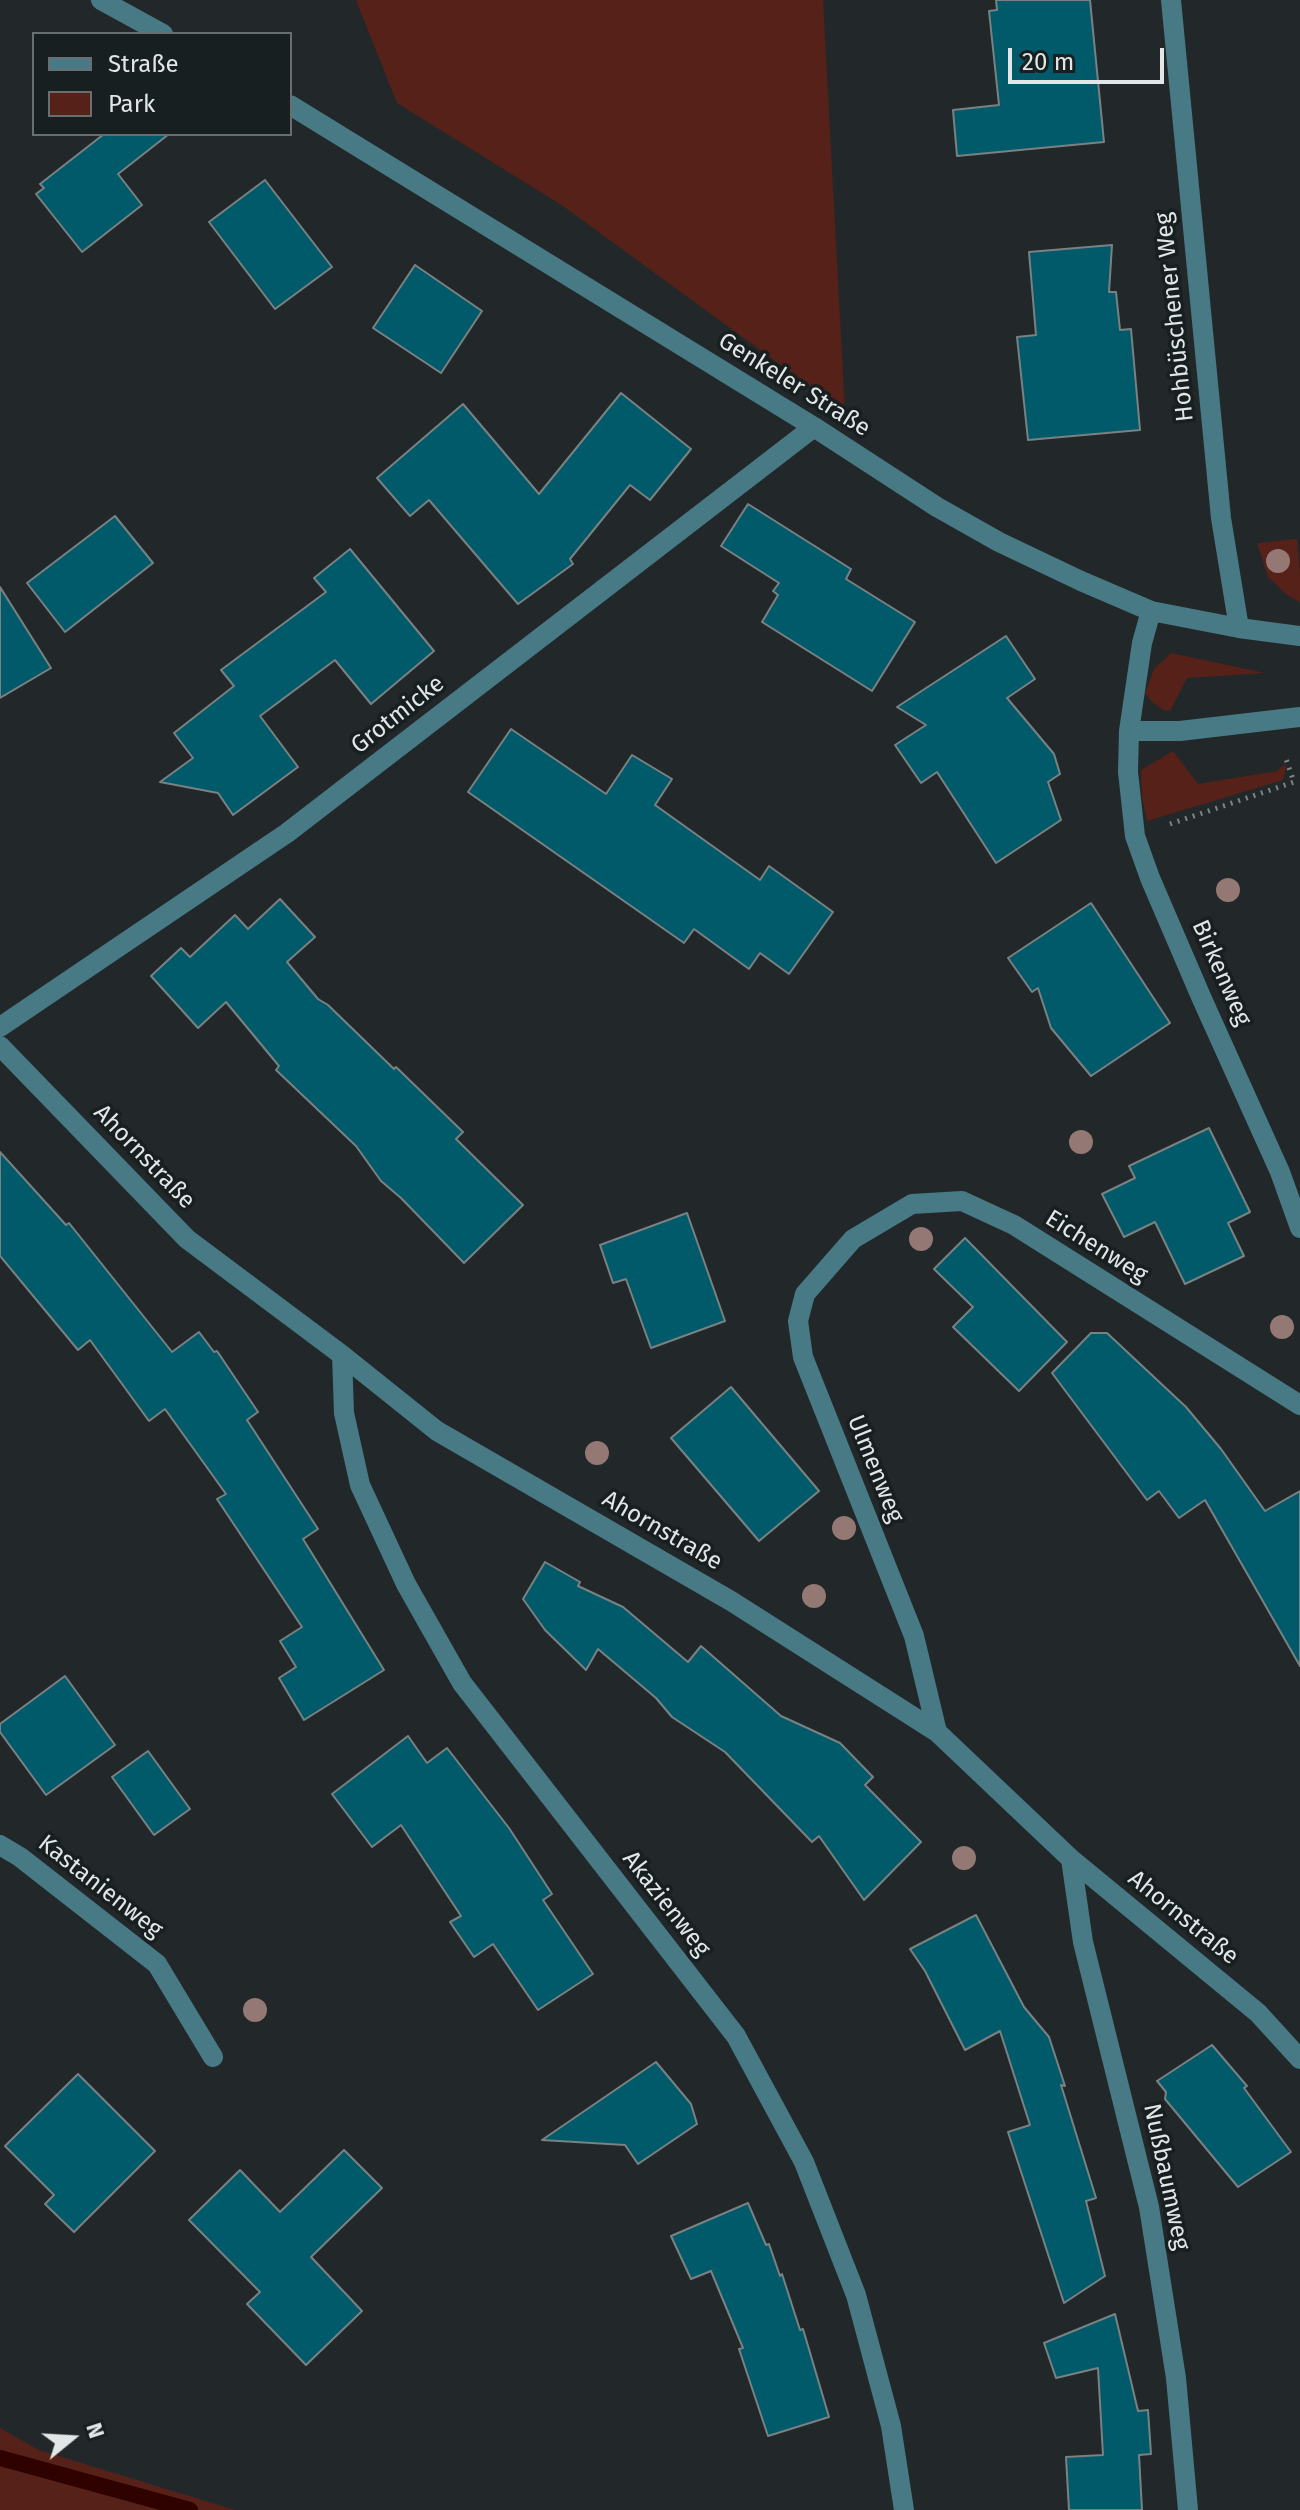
<!DOCTYPE html>
<html>
<head>
<meta charset="utf-8">
<style>
  body { margin:0 }
  #map { position:relative; width:1300px; height:2510px; overflow:hidden; background:#22282a; font-family:"Fira Sans",sans-serif }
  canvas { display:block }
  .legend { position:absolute; left:32px; top:32px; width:260px; height:104px; box-sizing:border-box; background:#181f20; border:2px solid #696f70; margin:0; padding:10px 14px; list-style:none; font-size:24px; color:#e2e6e7 }
  .legend li { display:flex; align-items:center; gap:16px; height:40px }
  .legend b { width:40px; border:2px solid #696f70 }
  .north { position:absolute; left:32px; top:2398px; width:80px; height:80px; -webkit-text-stroke:6px #181f20; paint-order:stroke; rotate:72deg; font-size:22px; font-weight:700; line-height:32px; text-align:center; color:#e2e6e7 }
  .north::after { content:''; display:block; margin:auto; width:28px; height:36px; background:#e2e6e7; clip-path:polygon(50% 0,100% 100%,50% 72%,0 100%) }
  .scale { position:absolute; left:1008px; top:48px; width:156px; height:36px; box-sizing:border-box; border:4px solid #e2e6e7; border-top:0; padding-left:10px; font-size:24px; line-height:28px; white-space:nowrap; color:#e2e6e7; -webkit-text-stroke:6px #181f20; paint-order:stroke }
</style>
</head>
<body>
<div id="map">
<canvas width="1300" height="2510"></canvas>
<ul class="legend">
<li><b style="height:10px;background:#487a86"></b>Straße</li>
<li><b style="height:22px;background:#562118"></b>Park</li>
</ul>
<div class="north">N</div>
<div class="scale">20 m</div>
</div>
<script>
const c = document.querySelector('canvas').getContext('2d');
c.lineJoin = 'round';
function fill(path, color) { c.fillStyle = color; c.fill(path, 'evenodd'); }
const shape = rows => new Path2D(rows.map(r => 'M' + r).join(''));
function strokePath(path, color, width, dash) { c.strokeStyle = color; c.lineWidth = width; c.lineCap = dash ? 'butt' : 'round'; c.setLineDash(dash || []); c.stroke(path); }
function write(font, color, halo, rows, align = 'center') {
  c.font = font + ' "Fira Sans",sans-serif'; c.lineWidth = 7; c.setLineDash([]); c.textBaseline = 'middle'; c.strokeStyle = halo; c.fillStyle = color; for (const [text, x, y, turn = 0] of rows) {
    c.save(); c.translate(x, y); c.rotate((+turn || 0) * Math.PI / 180); c.textAlign = isNaN(turn) ? turn : align; if (halo) c.strokeText(text, 0, 0); c.fillText(text, 0, 0); c.restore();
  }
}
fill(shape([
  [356,0,823,0,845,412,563,206,397,103],
  [1297,539,1300,573,1300,602,1287,595,1268,577,1257,543],
  [1171,653,1265,673,1187,678,1170,711,1163,710,1152,702,1145,693,1154,669],
  [1173,751,1198,784,1277,771,1285,764,1286,768,1283,780,1147,821,1142,798,1141,770],
  [0,2428,39,2450,235,2510,0,2510]
]), '#562118');
strokePath(shape([
  [0,2458,190,2510]
]), '#2f0200', 16);
const building = shape([
  [996,0,1090,0,1104,142,957,156,953,110,999,105,989,11,997,10,996,0],
  [104,134,169,134,118,174,142,205,82,252,36,194,44,188,40,184,104,134],
  [265,180,332,267,275,309,209,222,265,180],
  [1112,245,1109,292,1116,292,1120,330,1131,329,1140,430,1028,440,1017,337,1036,335,1029,252,1112,245],
  [415,265,482,311,441,373,373,328,415,265],
  [621,393,691,449,650,500,630,485,570,559,573,564,518,604,429,500,410,516,377,478,463,404,539,494,621,393],
  [748,504,851,569,846,579,915,622,872,691,762,622,778,595,773,591,779,583,721,546,748,504],
  [115,516,153,563,65,632,27,583,115,516],
  [350,549,434,651,371,704,335,660,260,716,298,767,233,815,218,793,160,782,193,758,174,733,234,686,221,670,326,592,314,578,350,549],
  [0,587,51,668,0,698,0,587],
  [1006,636,1035,679,1007,698,1054,754,1060,774,1048,782,1061,820,996,863,937,772,921,783,895,745,926,725,897,707,1006,636],
  [511,729,606,794,632,755,672,779,655,805,760,880,769,866,833,912,789,974,760,953,749,969,694,929,684,943,468,792,511,729],
  [280,899,315,937,287,962,318,999,328,1005,394,1069,396,1067,463,1132,456,1139,523,1205,464,1263,401,1198,381,1181,356,1146,276,1070,279,1066,226,1002,198,1028,151,976,181,948,190,957,235,915,248,929,280,899],
  [1091,903,1170,1023,1091,1076,1051,1028,1038,988,1032,992,1008,958,1091,903],
  [1209,1128,1250,1212,1228,1223,1244,1256,1185,1284,1155,1222,1124,1237,1102,1194,1135,1178,1129,1166,1209,1128],
  [0,1152,66,1225,69,1223,172,1352,199,1332,214,1352,217,1351,258,1412,247,1420,318,1529,303,1539,384,1670,304,1720,279,1678,296,1667,280,1641,302,1627,217,1499,226,1494,165,1409,149,1421,90,1340,78,1350,0,1256,0,1152],
  [687,1213,725,1321,651,1348,626,1279,613,1283,600,1245,687,1213],
  [965,1238,1067,1342,1019,1391,953,1327,973,1307,934,1269,965,1238],
  [1091,1333,1107,1333,1186,1407,1221,1449,1265,1511,1300,1491,1300,1666,1205,1500,1179,1518,1159,1491,1147,1500,1052,1373,1091,1333],
  [731,1387,819,1491,759,1541,671,1438,731,1387],
  [545,1562,580,1582,578,1586,623,1607,688,1662,701,1646,781,1716,840,1743,873,1777,865,1785,921,1842,864,1900,819,1836,812,1842,725,1752,672,1717,656,1698,598,1649,586,1670,545,1630,523,1599,545,1562],
  [65,1676,115,1745,46,1795,0,1732,0,1724,65,1676],
  [408,1736,427,1763,447,1748,509,1828,552,1894,543,1900,593,1974,538,2010,493,1944,474,1957,450,1922,461,1916,401,1825,372,1847,332,1794,408,1736],
  [148,1751,190,1809,154,1835,112,1777,148,1751],
  [976,1915,1024,2007,1049,2037,1065,2086,1061,2085,1096,2198,1086,2201,1105,2276,1064,2303,1008,2132,1030,2125,1000,2031,965,2050,925,1971,910,1949,976,1915],
  [1212,2045,1247,2086,1244,2088,1291,2152,1238,2187,1165,2099,1166,2092,1157,2081,1212,2045],
  [656,2062,691,2104,697,2124,638,2164,625,2145,542,2140,656,2062],
  [78,2074,155,2151,74,2232,45,2204,54,2195,5,2146,78,2074],
  [344,2150,382,2188,311,2257,362,2311,306,2365,247,2304,260,2292,189,2220,240,2170,280,2212,344,2150],
  [748,2203,766,2245,769,2244,780,2276,782,2274,800,2330,803,2329,829,2417,768,2436,739,2349,743,2348,711,2271,691,2279,671,2236,748,2203],
  [1115,2314,1138,2411,1148,2410,1151,2454,1139,2455,1142,2510,1069,2510,1066,2457,1103,2455,1098,2368,1056,2378,1044,2343,1115,2314]
]);
fill(building, '#005a69');
strokePath(building, '#798183', 2);
strokePath(shape([
  [1170,824,1294,782,1285,756]
]), '#7e8385', 5, [2, 6]);
strokePath(shape([
  [101,0,163,34],
  [1171,0,1221,518,1239,628],
  [290,105,814,427,937,507,999,542,1081,581,1151,611,1239,628,1300,636],
  [1151,611,1142,643,1129,731,1128,772,1135,836,1150,878,1202,999,1280,1172,1300,1228],
  [1129,731,1180,731,1300,717],
  [0,1027,287,833,814,427],
  [0,1046,187,1239,342,1355,437,1431,731,1601,937,1732,1071,1859,1258,2013,1300,2059],
  [342,1355,344,1413,360,1485,406,1584,462,1683,736,2036,804,2162,856,2295,891,2426,904,2510],
  [937,1732,914,1636,803,1357,798,1321,805,1294,853,1239,912,1204,962,1201,1014,1225,1300,1405],
  [0,1845,20,1857,157,1964,213,2057],
  [1071,1859,1083,1942,1149,2207,1176,2378,1188,2510]
]), '#487a86', 20);
c.fillStyle = '#937873';
for (const [x, y] of [
  [1278,561],
  [1228,890],
  [1081,1142],
  [921,1239],
  [1282,1327],
  [597,1453],
  [844,1528],
  [814,1596],
  [964,1858],
  [255,2010]
]) { c.beginPath(); c.arc(x, y, 12, 0, 2 * Math.PI); c.fill(); }
write('24px', '#e2e6e7', '#181f20', [
  ["Hohbüschener Weg",1175,317,-96],
  ["Genkeler Straße",794,385,32],
  ["Grotmicke",398,715,-38],
  ["Birkenweg",1221,973,66],
  ["Ahornstraße",144,1157,46],
  ["Eichenweg",1096,1247,32],
  ["Ulmenweg",875,1469,68],
  ["Ahornstraße",662,1531,30],
  ["Kastanienweg",100,1887,38],
  ["Akazienweg",666,1904,52],
  ["Ahornstraße",1183,1918,39],
  ["Nußbaumweg",1166,2177,78]
]);
</script>
</body>
</html>
